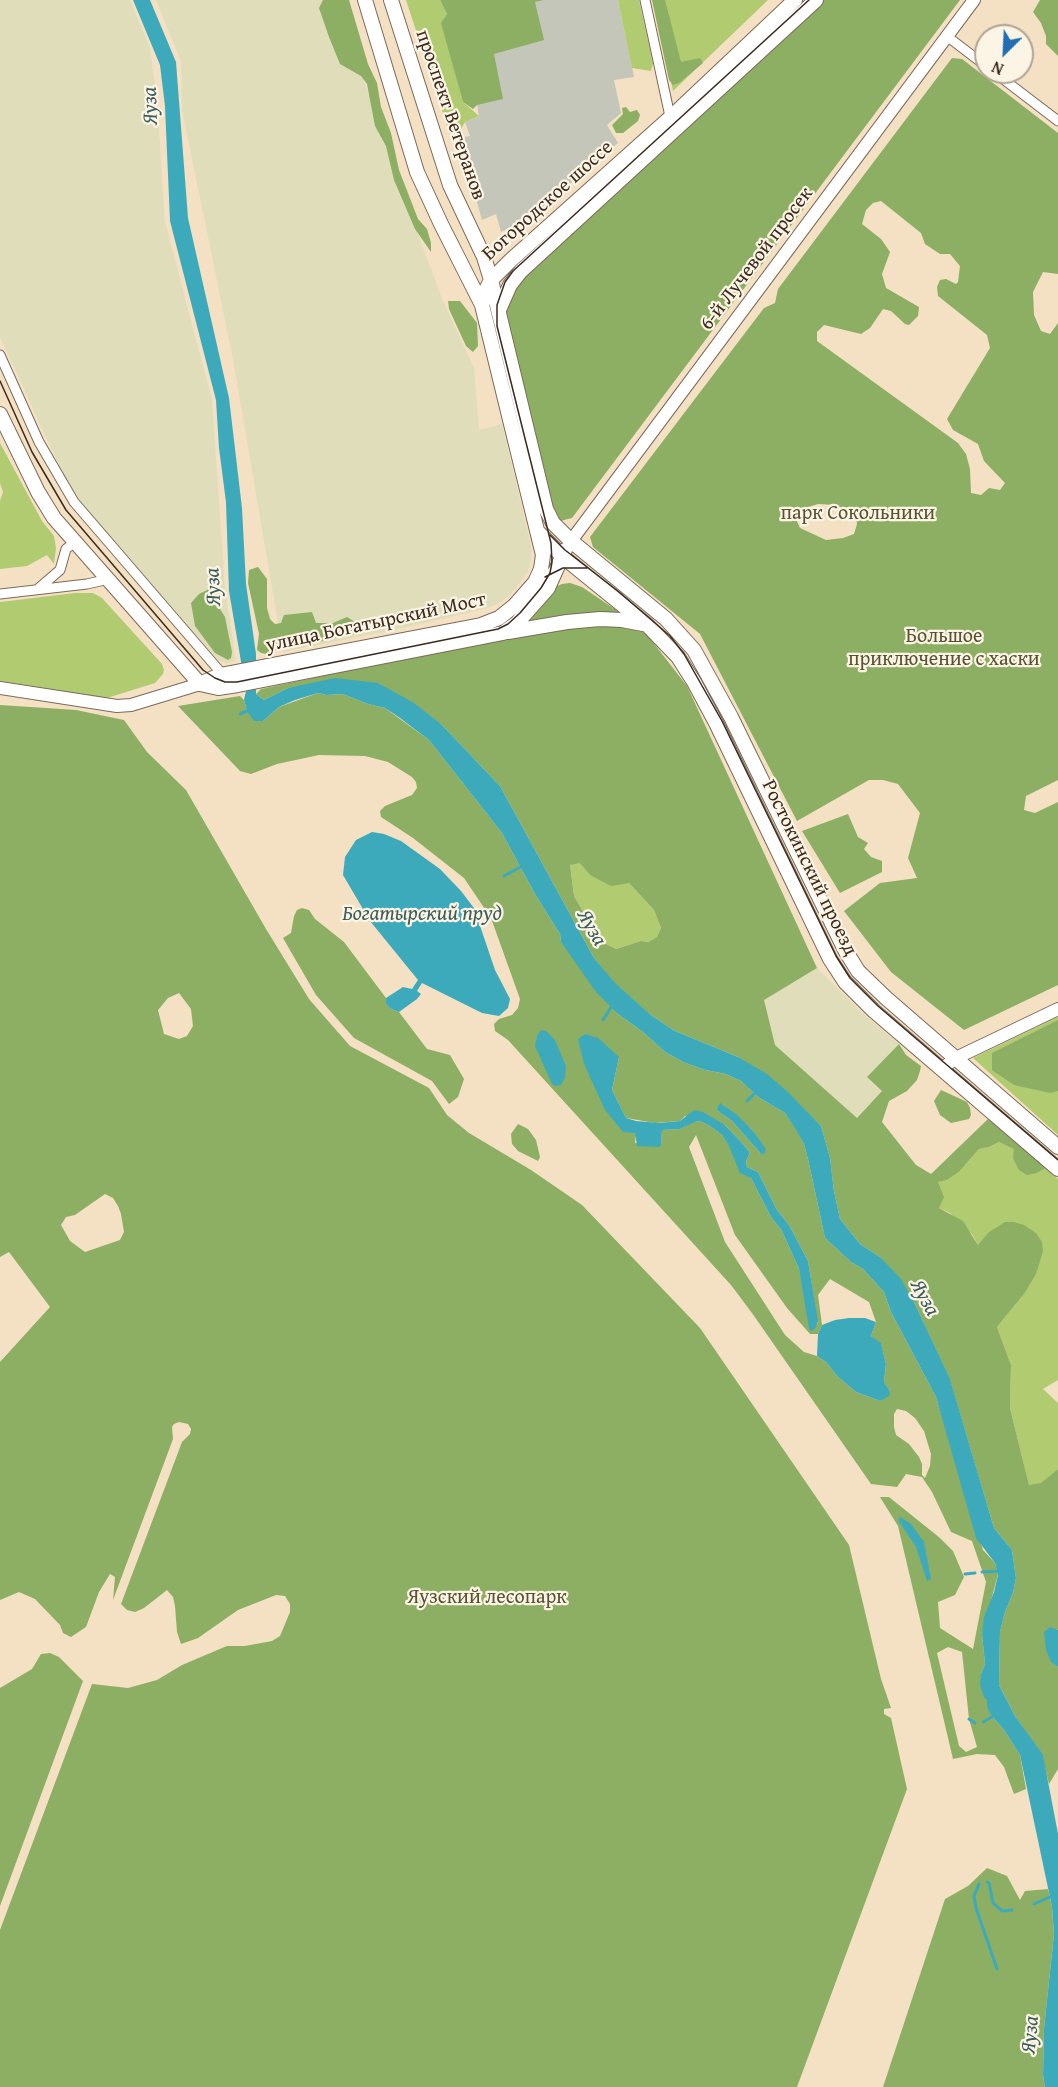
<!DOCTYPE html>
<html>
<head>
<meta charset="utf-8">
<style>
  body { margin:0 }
  #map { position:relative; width:1058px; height:2087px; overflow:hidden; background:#f4e0c3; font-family:"Gentium Book Plus",serif }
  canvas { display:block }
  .north { position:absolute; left:974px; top:24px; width:60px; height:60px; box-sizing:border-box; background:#fcf5e5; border:2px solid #afa495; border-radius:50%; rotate:204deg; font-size:16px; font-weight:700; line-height:24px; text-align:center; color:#3b2a1e }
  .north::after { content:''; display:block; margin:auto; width:21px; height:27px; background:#1f6fb2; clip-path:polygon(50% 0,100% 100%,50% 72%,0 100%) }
</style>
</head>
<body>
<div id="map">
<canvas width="1058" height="2087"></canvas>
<div class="north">N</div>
</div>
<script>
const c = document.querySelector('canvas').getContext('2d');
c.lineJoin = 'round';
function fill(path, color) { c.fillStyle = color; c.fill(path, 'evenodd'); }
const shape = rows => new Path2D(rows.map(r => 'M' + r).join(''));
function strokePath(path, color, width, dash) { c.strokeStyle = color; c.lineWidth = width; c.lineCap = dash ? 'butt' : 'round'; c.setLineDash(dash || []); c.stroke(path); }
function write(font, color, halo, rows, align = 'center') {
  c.font = font + ' "Gentium Book Plus",serif'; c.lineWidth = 4.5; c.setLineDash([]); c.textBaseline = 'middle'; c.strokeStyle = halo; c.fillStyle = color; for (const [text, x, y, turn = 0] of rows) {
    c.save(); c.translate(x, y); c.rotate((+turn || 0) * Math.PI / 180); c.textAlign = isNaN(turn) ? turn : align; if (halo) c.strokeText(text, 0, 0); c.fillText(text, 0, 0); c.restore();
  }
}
fill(shape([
  [0,0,130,0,150,48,157,99,165,222,212,400,225,589,236,661,227,663,218,660,82,504,64,476,0,337],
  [156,0,336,0,411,216,443,301,474,368,479,430,502,424,531,545,531,559,528,572,511,594,501,602,488,608,399,629,283,652,233,359,182,110,181,61],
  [817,968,862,1013,899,1044,868,1077,882,1091,857,1118,774,1044,763,1000]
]), '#e0ddbb');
fill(shape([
  [544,0,618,0,634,77,614,80,621,113,607,125,618,143,530,218,501,232,496,214,482,220,459,138,470,136,465,122,479,116,477,105,493,54,535,2]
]), '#c4c6b9');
fill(shape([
  [406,0,440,0,447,14,442,23,463,102,479,116,465,122,461,129,451,138],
  [618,0,639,0,653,63,651,71,632,68],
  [655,0,768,0,673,91],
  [0,443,42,521,54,536,56,548,54,564,47,555,27,566,0,569,0,501,3,492,0,483],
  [75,593,93,593,102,598,162,664,164,670,163,674,155,683,107,698,0,681,0,602],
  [580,862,590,875,629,883,654,910,661,928,657,937,650,942,641,941,616,949,600,941,574,896,570,865],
  [1058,1017,1058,1135,973,1058],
  [999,1142,1014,1148,1037,1173,1046,1168,1058,1179,1058,1380,1043,1389,1058,1403,1058,1469,1041,1484,1029,1485,1010,1408,1011,1365,997,1327,1024,1294,978,1245,972,1234,950,1213,939,1208,938,1181,947,1180,959,1172,979,1149,989,1147]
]), '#b1cb71');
fill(shape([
  [323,0,349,0,368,64,377,83,381,107,391,133,399,170,418,219,427,229,431,243,431,252,415,229,394,180,386,146,375,126,367,84,361,76,340,64,329,37,319,8],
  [440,0,544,0,535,2,544,40,494,54,503,99,477,105,473,109,463,102,441,23,447,14],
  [652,0,665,0,681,62,700,58,703,63,679,83,673,85,669,80],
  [824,0,960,0,572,518,560,521,551,507,507,326,505,308,511,291,550,250],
  [1040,0,1058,0,1058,56,1046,44,1046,36,1041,23,1033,12],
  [952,58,962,59,1058,133,1058,274,1043,272,1033,292,1034,315,1041,331,1050,334,1058,323,1058,780,1026,796,1024,810,1035,813,1058,802,1058,985,964,1030,891,972,844,911,880,883,917,878,908,858,920,813,898,784,883,780,869,780,797,821,700,634,593,547,590,537,764,308,775,303,778,289],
  [881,201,921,233,925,244,940,254,950,254,960,266,958,282,956,284,946,279,940,280,937,287,938,296,987,335,990,348,947,419,953,430,978,444,984,461,1005,483,1000,490,989,488,981,495,971,493,970,469,966,454,958,443,817,341,817,332,824,325,861,334,870,328,883,309,891,311,905,324,909,325,918,316,919,307,886,288,882,274,890,252,881,239,862,224,866,210,873,203],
  [818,504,836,505,850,512,856,518,857,524,854,534,843,538,826,540,800,528,795,517,799,510],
  [626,107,630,112,637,110,640,115,638,121,623,133,616,133,612,125,623,114,622,108],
  [448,301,460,301,477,323,478,346,473,352,466,346,449,309],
  [258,567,267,579,267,608,270,619,275,624,281,623,284,615,312,612,316,623,333,623,347,617,358,624,359,628,353,635,345,635,308,645,289,645,267,654,261,653,257,650,259,634,248,583,249,570],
  [570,583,582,587,625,616,596,613,556,616,525,622,555,587,562,584],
  [217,585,221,589,220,609,225,617,232,652,231,658,228,660,215,653,195,626,191,603,199,594],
  [585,625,636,627,648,636,687,686,817,968,764,1000,775,1045,857,1118,882,1091,867,1077,899,1044,906,1055,921,1066,920,1071,917,1080,907,1091,889,1101,882,1122,916,1165,931,1174,988,1119,1046,1168,1037,1173,1027,1175,1019,1170,1013,1158,1014,1149,999,1142,989,1147,979,1149,959,1172,947,1180,938,1182,944,1197,939,1208,963,1221,978,1245,989,1232,1005,1222,1014,1222,1024,1225,1036,1233,1042,1242,1043,1251,1036,1274,1024,1294,997,1327,1011,1365,1010,1408,1029,1485,1041,1483,1058,1469,1058,1630,1057,1629,1051,1661,1058,1667,1058,1769,1049,1784,1042,1755,1015,1716,999,1685,1000,1632,1005,1612,1013,1593,1016,1578,1012,1550,994,1528,950,1380,914,1302,880,1257,860,1244,840,1219,834,1191,830,1158,821,1126,799,1105,738,1057,675,1031,651,1015,616,985,594,958,500,786,442,725,378,683,288,688,264,700,256,694,261,689,494,640],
  [580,863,590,875,611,886,629,883,654,910,661,928,657,937,649,942,641,941,616,949,600,941,574,896,570,865],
  [318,693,326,695,343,694,368,704,385,708,429,740,502,833,535,894,560,934,561,942,618,1014,643,1032,665,1052,683,1062,705,1070,726,1074,741,1081,758,1097,785,1113,795,1127,804,1144,808,1159,825,1238,851,1262,863,1269,884,1292,891,1312,936,1397,983,1550,995,1563,998,1574,982,1635,985,1664,981,1674,990,1714,1004,1730,1020,1755,1026,1789,1014,1794,1004,1767,995,1755,977,1754,953,1759,898,1526,880,1497,889,1497,940,1538,953,1551,964,1577,955,1595,938,1602,940,1628,973,1649,986,1582,972,1541,951,1532,932,1492,922,1477,906,1474,897,1487,871,1484,752,1313,731,1285,508,1040,495,1031,494,1024,499,1019,512,1015,518,1008,520,999,491,918,464,878,413,838,381,817,380,811,385,806,412,795,417,788,416,782,412,777,388,762,365,756,319,755,277,764,251,774,240,771,178,706,240,696,244,700,247,711,263,721,279,707],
  [619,1057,612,1090,626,1118,655,1123,680,1121,685,1116,725,1125,744,1145,750,1153,746,1161,747,1167,758,1172,777,1210,789,1225,808,1261,818,1325,804,1292,799,1269,782,1231,771,1217,751,1178,722,1135,710,1126,700,1121,694,1122,680,1129,662,1130,661,1145,635,1143,636,1133,584,1064],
  [723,1105,753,1131,761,1154,732,1121,718,1111],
  [696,1135,735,1235,787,1308,810,1334,818,1334,822,1325,818,1295,830,1279,869,1302,876,1322,871,1336,881,1344,886,1364,884,1382,890,1391,880,1401,856,1392,838,1377,826,1362,817,1356,804,1352,785,1335,725,1242,689,1147],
  [897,1409,906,1411,915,1418,924,1431,931,1454,930,1466,925,1478,922,1475,922,1464,919,1457,909,1444,896,1435,894,1427,894,1414],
  [948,1647,962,1652,969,1719,977,1747,966,1752,959,1746,937,1653],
  [0,705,76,710,124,720,147,752,186,790,266,929,309,999,350,1046,429,1088,447,1115,469,1133,531,1170,582,1205,700,1328,849,1545,881,1679,891,1708,884,1709,884,1714,891,1718,907,1789,797,2087,0,2087,0,1930,92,1684,128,1688,157,1680,182,1665,227,1646,245,1646,272,1641,280,1636,290,1612,290,1604,285,1596,276,1595,238,1610,198,1638,181,1644,177,1632,175,1606,173,1597,167,1590,144,1608,135,1612,127,1610,121,1604,182,1442,190,1434,191,1429,188,1424,179,1422,174,1424,172,1427,173,1439,113,1600,115,1577,110,1574,99,1592,86,1627,71,1637,63,1633,60,1625,35,1599,19,1592,0,1600,0,1362,50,1307,9,1252,0,1257],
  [179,993,191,1009,193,1026,187,1036,179,1039,164,1034,158,1010,168,998],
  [105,1194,113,1198,118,1206,121,1214,124,1232,120,1240,85,1252,70,1241,61,1225,66,1217,75,1215],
  [848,814,858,837,868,843,864,849,871,857,882,861,882,872,840,893,802,831],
  [302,908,309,910,315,919,344,942,386,998,386,1004,391,1009,399,1012,427,1049,450,1055,464,1079,458,1097,449,1104,432,1081,354,1038,316,995,283,938,291,933,294,916,297,910],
  [1058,1020,1058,1091,1050,1093,1014,1085,992,1070,992,1053],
  [941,1090,967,1102,970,1108,971,1115,969,1119,951,1123,940,1115,934,1101],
  [518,1124,528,1129,536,1140,540,1157,538,1161,518,1151,512,1144,511,1134],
  [50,1653,59,1657,83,1681,0,1906,0,1688,32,1669,41,1654],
  [987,1868,1007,1876,1020,1900,1025,1891,1048,1889,1052,1907,1054,1934,1044,2028,1043,2075,1045,2087,883,2087,945,1899,968,1886]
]), '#8caf63');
fill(shape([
  [133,0,150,0,176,62,188,218,229,398,242,508,246,584,256,654,256,694,264,700,288,688,335,678,378,683,414,703,442,725,500,786,594,958,616,984,651,1015,675,1031,738,1057,767,1074,788,1092,821,1126,830,1158,834,1191,840,1219,860,1244,880,1257,901,1279,914,1302,950,1379,994,1528,1012,1550,1016,1578,1013,1593,1005,1612,1000,1632,999,1685,1015,1716,1043,1755,1058,1834,1058,2087,1045,2087,1043,2075,1044,2028,1054,1934,1052,1907,1020,1755,1004,1730,990,1714,987,1706,987,1700,984,1697,980,1685,981,1674,985,1664,982,1635,984,1617,994,1592,998,1575,995,1563,976,1538,936,1397,891,1312,884,1292,863,1269,851,1262,825,1238,808,1159,804,1144,795,1128,785,1113,758,1097,741,1081,726,1074,705,1070,683,1062,665,1052,643,1032,618,1014,596,992,561,942,560,934,535,894,502,833,429,740,400,718,385,708,368,704,343,694,326,695,318,693,295,700,279,707,263,721,254,721,247,711,244,700,246,691,229,591,226,502,219,448,216,400,170,221,165,106,160,65],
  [372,832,384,834,401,841,440,869,461,891,474,908,495,970,510,999,508,1008,499,1016,482,1013,422,983,417,991,421,994,417,999,399,1012,391,1009,386,1004,386,998,403,987,412,989,418,980,370,921,343,875,345,857,356,840],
  [541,1030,546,1031,555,1040,566,1066,565,1077,561,1085,555,1086,552,1084,535,1046,537,1036],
  [585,1034,598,1038,619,1057,612,1090,626,1118,636,1121,659,1123,680,1121,694,1110,703,1112,725,1125,744,1145,750,1153,746,1161,747,1167,758,1172,777,1210,789,1225,808,1261,818,1321,815,1329,811,1331,809,1328,799,1269,782,1231,771,1217,751,1178,740,1173,729,1146,722,1135,710,1126,700,1121,695,1122,680,1129,662,1130,661,1145,659,1147,637,1146,635,1133,623,1132,605,1110,584,1064,578,1039],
  [720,1103,736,1114,753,1131,766,1149,764,1154,761,1154,732,1121,718,1111,717,1108],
  [849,1318,865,1318,876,1322,871,1336,881,1343,886,1364,884,1382,890,1391,889,1396,880,1401,856,1392,838,1377,826,1362,817,1356,818,1334,822,1325,835,1320],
  [900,1517,911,1524,924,1542,931,1579,927,1581,916,1547,898,1520],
  [1050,1627,1058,1630,1058,1667,1051,1662,1046,1650,1044,1632]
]), '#3daabc');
strokePath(shape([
  [240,714,247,711],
  [504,876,524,865],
  [603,1020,613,1004],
  [747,1101,756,1092],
  [982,1572,1001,1571],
  [965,1574,975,1573],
  [969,1719,975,1723],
  [983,1722,995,1715],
  [987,1882,989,1883,993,1903,1002,1911,1012,1910],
  [979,1884,974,1896,976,1908,997,1969],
  [1034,1904,1052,1896]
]), '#3daabc', 3);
const minor = shape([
  [645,0,671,121],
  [948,37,986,66],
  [994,72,1058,121],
  [0,355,39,442,74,502,223,675,224,678],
  [39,588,60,570,66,549,75,542],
  [0,594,87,584,109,579]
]);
const tertiary = shape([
  [571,541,974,0],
  [0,688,117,706,131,705,200,684],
  [942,1068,960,1056,1058,1009]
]);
const secondary = shape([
  [365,0,417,172,441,224,482,305],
  [391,0,450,185,484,257,491,280,546,509,553,523,571,541,666,619,694,650,731,717,845,950,858,971,886,998,1058,1147],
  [499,310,510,285,521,271,816,0],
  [0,414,38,492,54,518,200,684],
  [537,531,562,556,647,625,678,657,694,682,716,723,830,959,845,982,874,1011,1058,1169],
  [536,580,541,569,543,555,482,305,487,288,491,280,511,260,671,117,795,0],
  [508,632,567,622,600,619,622,620,643,624],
  [200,684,218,688,238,685,503,633,517,623,548,588,565,550],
  [200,684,220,675,481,625,499,618,514,606,543,573]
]);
strokePath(minor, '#7c6a58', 11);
strokePath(tertiary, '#7c6a58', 14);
strokePath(secondary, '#7c6a58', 16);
strokePath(minor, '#fff', 9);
strokePath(tertiary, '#fff', 12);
strokePath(secondary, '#fff', 14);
strokePath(shape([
  [0,381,32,452,66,510,203,670,215,678,225,682,237,682,498,629,508,624,520,613,541,588,550,573,552,562,551,543,497,326,497,305,505,282,513,271,809,0],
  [550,535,565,550,619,592,670,636,684,654,722,721,836,956,850,978,878,1006,1058,1160],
  [545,577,563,568,587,568]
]), '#3b2a1e', 1.5);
write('20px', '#3b2a1e', '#fcf5e5', [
  ["проспект Ветеранов",450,115,71],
  ["Богородское шоссе",548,201,-42],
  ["6-й Лучевой просек",757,259,-53],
  ["улица Богатырский Мост",376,623,-12],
  ["Ростокинский проезд",809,868,64]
]);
write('20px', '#585233', '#fcf5e5', [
  ["парк Сокольники",858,514],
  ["Большое",944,637],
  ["приключение с хаски",944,660],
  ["Яузский лесопарк",487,1598]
]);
write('italic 21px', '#3c5d5d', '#fcf5e5', [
  ["Яуза",151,106,-92],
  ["Яуза",214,587,-93],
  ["Богатырский пруд",422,915],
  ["Яуза",591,928,60],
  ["Яуза",924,1298,61],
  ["Яуза",1031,2035,-85]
]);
</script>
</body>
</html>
